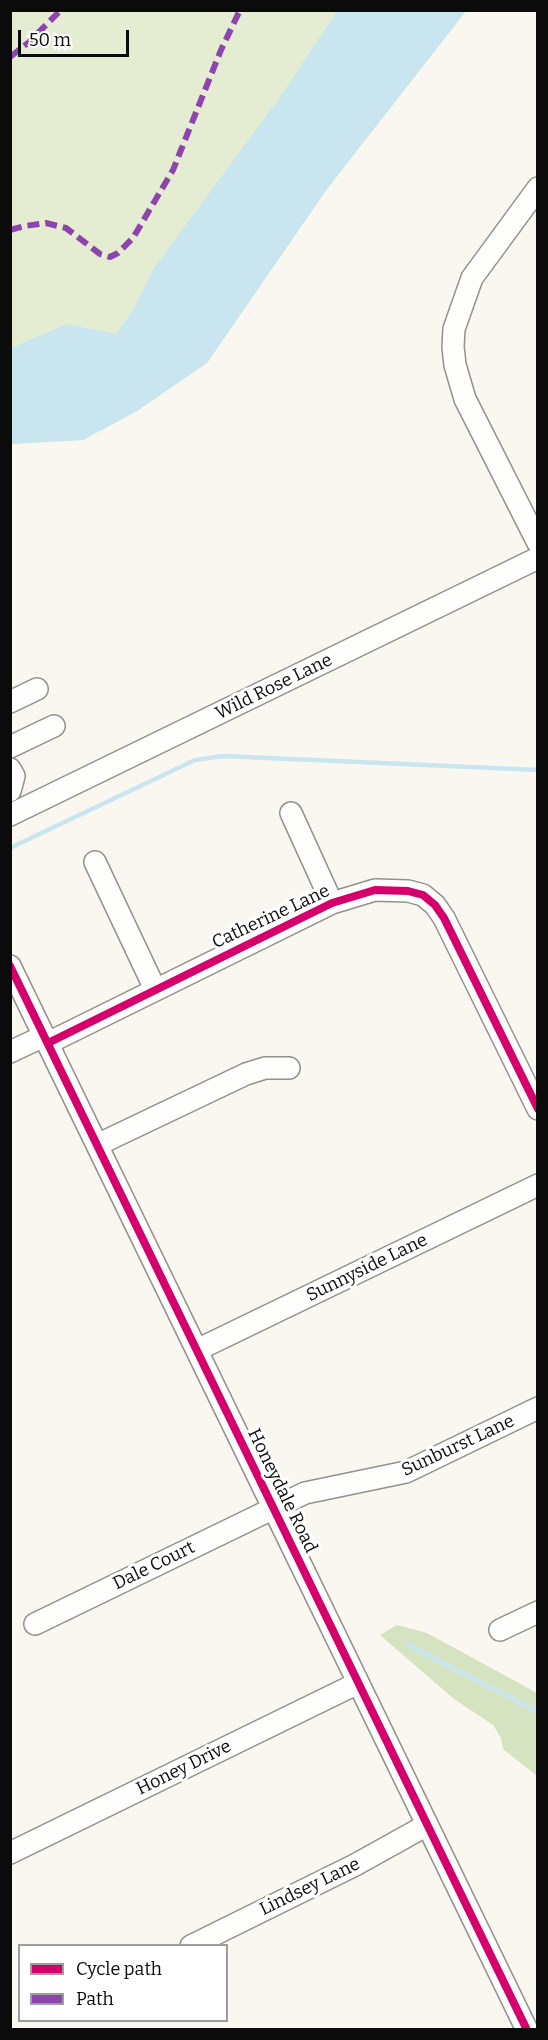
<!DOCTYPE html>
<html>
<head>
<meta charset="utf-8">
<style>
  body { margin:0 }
  #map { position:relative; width:548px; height:2040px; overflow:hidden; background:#f9f7f0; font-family:Bitter,serif }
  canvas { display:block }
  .frame { position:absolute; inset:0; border:12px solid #0b0b0b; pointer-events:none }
  .legend { position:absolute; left:18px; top:1944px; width:210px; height:78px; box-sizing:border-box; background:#fff; border:2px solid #9d9d9d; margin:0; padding:8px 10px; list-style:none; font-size:18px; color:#0b0b0b }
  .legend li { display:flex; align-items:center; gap:12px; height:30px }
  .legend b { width:30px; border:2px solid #9d9d9d }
  .scale { position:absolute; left:18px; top:30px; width:111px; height:27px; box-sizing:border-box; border:3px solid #0b0b0b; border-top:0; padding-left:8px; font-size:18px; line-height:21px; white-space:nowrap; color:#0b0b0b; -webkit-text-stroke:4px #fff; paint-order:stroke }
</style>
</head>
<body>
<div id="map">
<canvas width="548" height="2040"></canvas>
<div class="frame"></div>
<ul class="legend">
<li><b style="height:8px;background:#d6006c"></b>Cycle path</li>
<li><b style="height:8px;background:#8e44ad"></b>Path</li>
</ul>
<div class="scale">50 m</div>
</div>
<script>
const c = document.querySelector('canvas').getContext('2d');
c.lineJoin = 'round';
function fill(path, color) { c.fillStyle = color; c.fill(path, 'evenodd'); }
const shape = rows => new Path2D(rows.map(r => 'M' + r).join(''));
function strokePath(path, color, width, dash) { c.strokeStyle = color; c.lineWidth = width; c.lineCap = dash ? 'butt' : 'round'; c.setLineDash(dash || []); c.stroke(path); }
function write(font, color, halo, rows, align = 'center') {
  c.font = font + ' Bitter,serif'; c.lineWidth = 6; c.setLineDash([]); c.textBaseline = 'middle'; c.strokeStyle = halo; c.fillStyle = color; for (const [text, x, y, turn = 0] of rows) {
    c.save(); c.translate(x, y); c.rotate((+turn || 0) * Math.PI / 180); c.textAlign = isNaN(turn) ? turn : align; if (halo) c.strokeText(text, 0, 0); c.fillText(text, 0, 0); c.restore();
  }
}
fill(shape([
  [11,11,466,11,327,189,207,363,137,411,83,440,11,444]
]), '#e4edd2');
fill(shape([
  [397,1625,427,1633,537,1693,537,1776,503,1749,501,1738,493,1725,454,1699,380,1635]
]), '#d5e3c0');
fill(shape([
  [337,11,466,11,327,189,207,363,137,411,83,440,11,444,11,348,67,324,116,334,133,310,154,268,280,97]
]), '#c9e6f0');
strokePath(shape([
  [10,848,195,760,223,756,538,770],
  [408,1645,538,1712]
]), '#c9e6f0', 4.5);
const minor = shape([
  [538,188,472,278,454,329,453,347,455,365,465,399,538,543],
  [10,702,37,689],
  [10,747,54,726],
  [10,769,14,776,10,791],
  [291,813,332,903],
  [10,815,538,558],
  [95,862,155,989],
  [10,966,527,2030],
  [48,1043,332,903,375,890,408,891,423,895,435,905,444,918,538,1109],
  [10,1052,44,1036],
  [97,1145,246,1074,265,1068,289,1068],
  [197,1350,538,1185],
  [35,1624,305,1493,406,1472,538,1408],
  [500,1630,538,1612],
  [10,1853,358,1683],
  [191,1946,355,1865,427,1825]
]);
strokePath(minor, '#92918e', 24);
strokePath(minor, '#fefefd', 21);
strokePath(shape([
  [10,57,28,43,61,10],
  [10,230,25,226,46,223,66,228,100,254,110,257,118,253,133,238,173,170,221,50,240,10]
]), '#8e44ad', 6, [12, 6]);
strokePath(shape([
  [10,966,527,2030],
  [48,1043,332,903,375,890,408,891,423,895,435,905,444,918,538,1109]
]), '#d6006c', 8);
write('18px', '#0b0b0b', '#fff', [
  ["Wild Rose Lane",274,687,-26],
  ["Catherine Lane",271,917,-25],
  ["Sunnyside Lane",367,1268,-26],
  ["Sunburst Lane",458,1446,-25],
  ["Honeydale Road",282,1491,64],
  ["Dale Court",154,1566,-26],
  ["Honey Drive",184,1768,-26],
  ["Lindsey Lane",310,1887,-26]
]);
</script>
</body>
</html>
